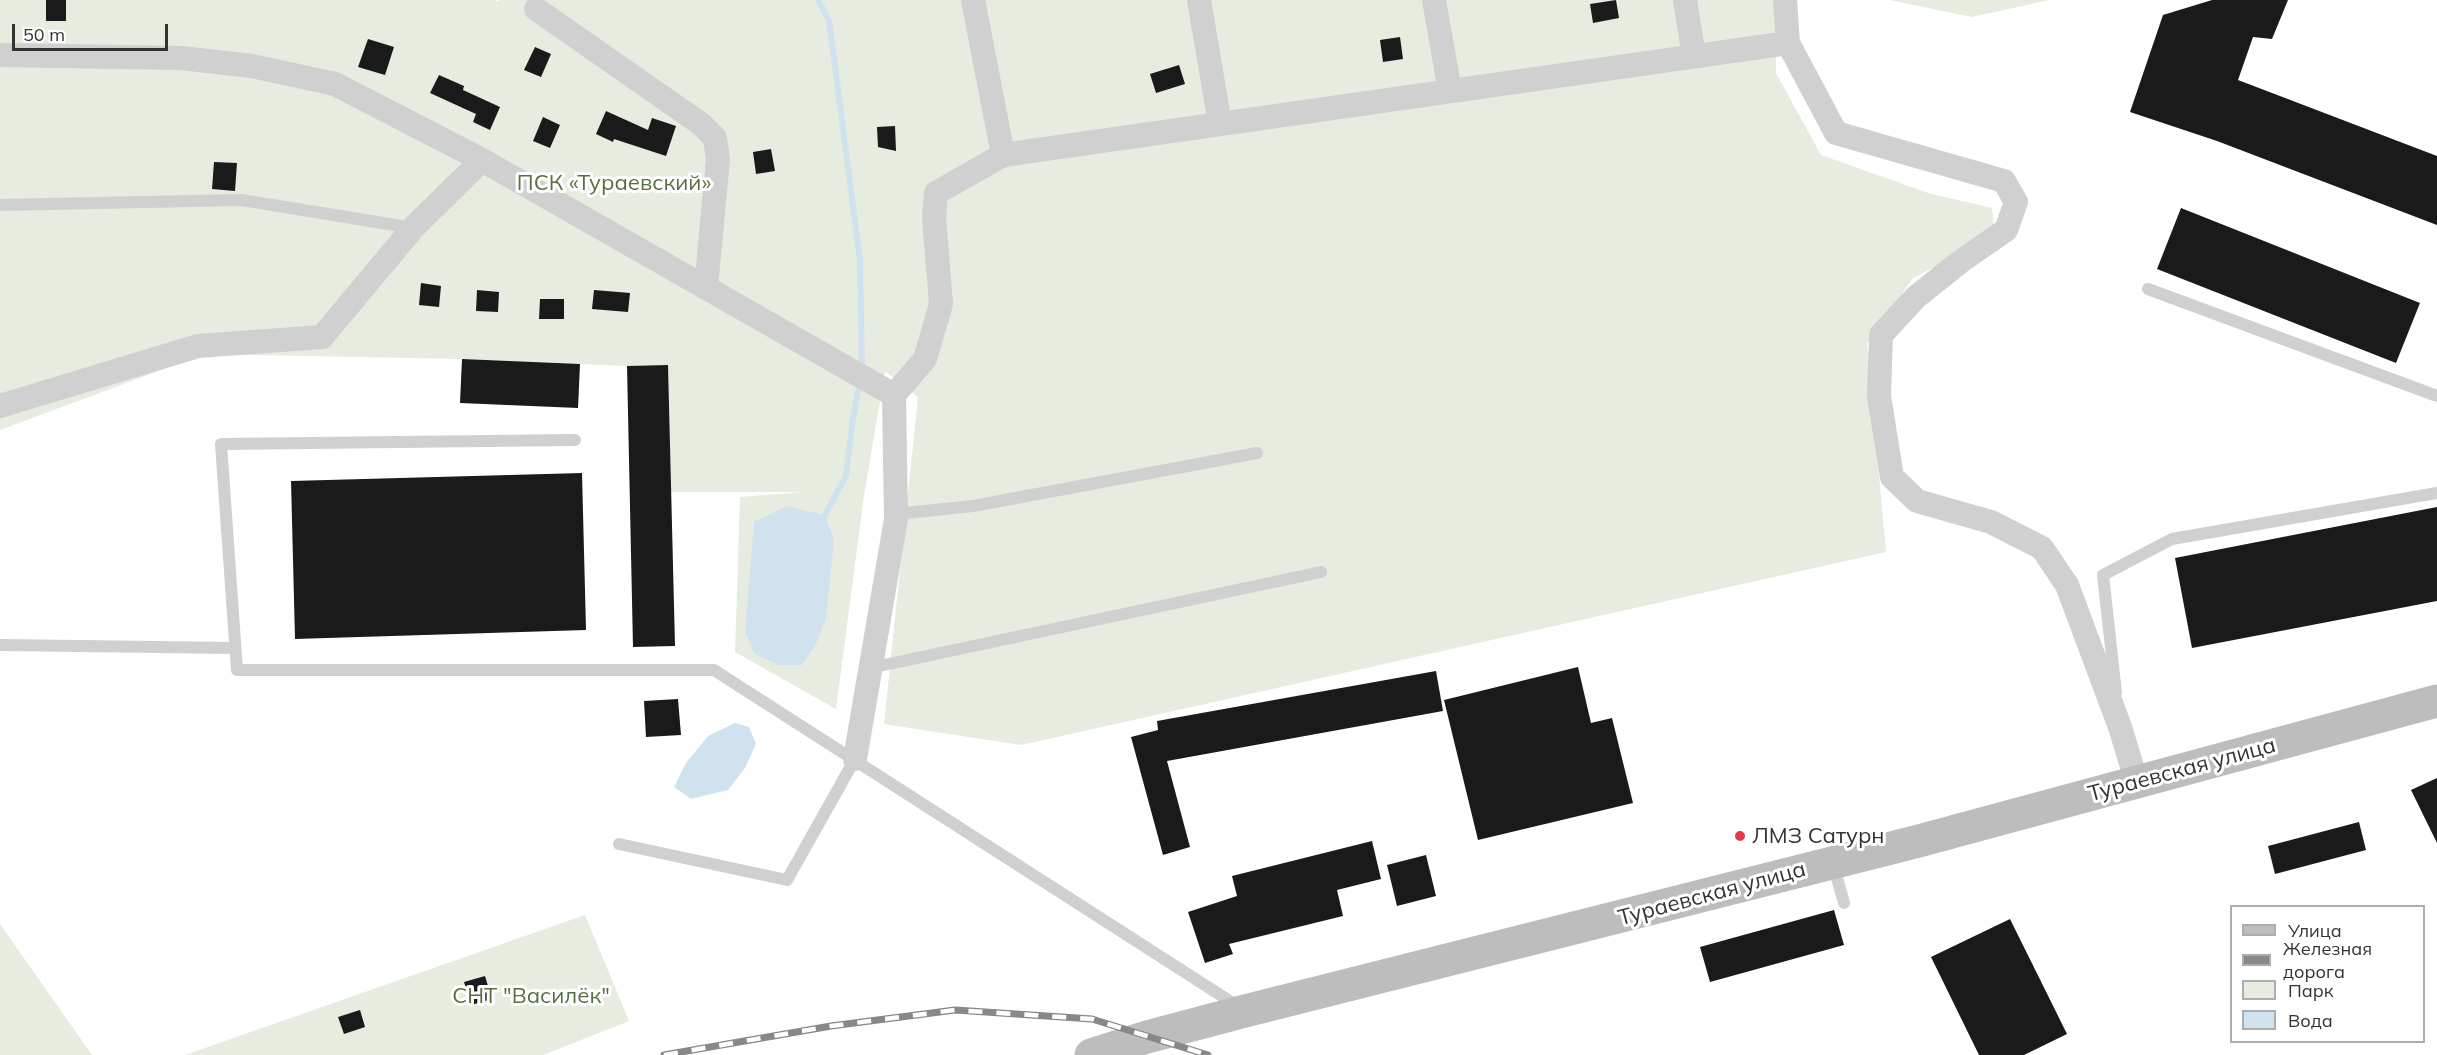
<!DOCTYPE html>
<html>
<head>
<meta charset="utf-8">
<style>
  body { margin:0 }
  #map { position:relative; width:2437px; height:1055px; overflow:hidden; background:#fff; font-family:Mulish,sans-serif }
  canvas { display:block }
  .legend { position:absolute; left:2230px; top:905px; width:195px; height:138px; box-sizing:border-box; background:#fff; border:2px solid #adadad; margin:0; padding:8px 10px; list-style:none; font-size:18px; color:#333 }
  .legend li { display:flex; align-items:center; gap:12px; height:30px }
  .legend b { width:30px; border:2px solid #adadad }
  .scale { position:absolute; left:12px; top:24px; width:156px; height:27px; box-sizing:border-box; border:3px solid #333; border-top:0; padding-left:8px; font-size:18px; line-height:21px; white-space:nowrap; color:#333; -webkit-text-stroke:4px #fff; paint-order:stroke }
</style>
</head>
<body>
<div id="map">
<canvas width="2437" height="1055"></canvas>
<ul class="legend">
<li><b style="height:8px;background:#bdbdbd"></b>Улица</li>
<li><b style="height:8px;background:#888"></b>Железная дорога</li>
<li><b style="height:16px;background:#e6ecdf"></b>Парк</li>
<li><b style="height:16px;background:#cfe2ee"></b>Вода</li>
</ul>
<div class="scale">50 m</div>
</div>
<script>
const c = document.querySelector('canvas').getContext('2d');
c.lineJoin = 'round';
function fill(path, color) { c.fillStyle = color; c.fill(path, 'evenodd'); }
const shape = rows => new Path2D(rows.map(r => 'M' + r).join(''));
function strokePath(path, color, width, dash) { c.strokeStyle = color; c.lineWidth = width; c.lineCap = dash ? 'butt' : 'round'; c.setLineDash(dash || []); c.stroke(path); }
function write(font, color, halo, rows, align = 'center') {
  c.font = font + ' Mulish,sans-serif'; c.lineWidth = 6; c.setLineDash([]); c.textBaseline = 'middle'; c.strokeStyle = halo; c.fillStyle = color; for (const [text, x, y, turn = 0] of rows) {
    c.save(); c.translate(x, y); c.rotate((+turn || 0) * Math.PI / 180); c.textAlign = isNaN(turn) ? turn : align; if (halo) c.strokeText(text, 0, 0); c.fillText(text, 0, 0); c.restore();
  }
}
fill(shape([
  [0,0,495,0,498,2,499,0,1776,0,1776,73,1821,155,1931,194,1992,208,1994,228,1949,260,1913,278,1867,343,1886,552,1021,745,884,724,918,397,885,371,864,496,836,709,735,652,740,497,801,492,671,492,668,365,627,366,462,359,204,354,0,430],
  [1889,0,2049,0,1972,17],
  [585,915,629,1021,543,1055,185,1055],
  [0,924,92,1055,0,1055]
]), '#e6ecdf');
fill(shape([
  [787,506,825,515,834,540,826,618,816,644,802,665,779,665,755,654,745,632,754,522],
  [735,723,749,727,756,744,745,768,728,790,691,799,674,787,686,763,708,736]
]), '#cfe2ee');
strokePath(shape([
  [818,0,829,20,860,260,862,371],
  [825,515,846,476,853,418,860,381]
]), '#cfe2ee', 6);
fill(shape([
  [46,0,66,0,66,21,46,21],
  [1616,0,1619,18,1593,23,1590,4],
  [2212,0,2288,0,2272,39,2253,37,2238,80,2437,156,2437,225,2217,141,2130,112,2163,15],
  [1400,37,1403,59,1383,62,1380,40],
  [368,39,394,47,385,75,358,67],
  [535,47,551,54,541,77,524,70],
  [1179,65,1185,84,1156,93,1150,74],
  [439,75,464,86,463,90,500,107,490,130,473,122,476,114,430,93],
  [606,111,648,130,652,118,676,126,666,156,614,139,613,142,596,134],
  [543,117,560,125,550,148,533,141],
  [895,126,896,151,878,147,877,127],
  [771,149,775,171,756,174,753,152],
  [214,162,237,163,235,191,212,189],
  [2181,208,2420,303,2396,363,2157,269],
  [421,283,441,286,439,307,419,305],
  [477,290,499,292,498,312,476,311],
  [594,290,630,293,628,312,592,309],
  [540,299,564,299,564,319,539,319],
  [462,359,580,364,578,408,460,403],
  [668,365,675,646,633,647,627,366],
  [582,473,586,630,295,639,291,481],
  [2437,507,2437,601,2192,648,2175,558],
  [1578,667,1591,723,1612,718,1633,803,1478,840,1444,700],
  [1436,671,1443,711,1167,761,1190,847,1163,855,1131,737,1158,730,1157,721],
  [678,699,681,735,646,737,644,701],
  [2437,778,2437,843,2411,790],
  [2359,822,2366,850,2275,874,2268,846],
  [1372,841,1381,879,1337,890,1343,916,1229,944,1233,954,1205,963,1188,912,1237,896,1232,876],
  [1426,855,1436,896,1397,906,1387,865],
  [1834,910,1844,945,1710,982,1700,947],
  [2010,919,2067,1034,2024,1055,1979,1055,1931,957],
  [485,976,492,999,471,1005,464,982],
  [360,1010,365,1027,344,1034,338,1017]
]), '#1a1a1a');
strokePath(shape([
  [0,205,242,200,413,228],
  [2148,289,2437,396],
  [575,440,221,444,237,670,714,670,1239,1007],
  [896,514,973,506,1257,453],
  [0,645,235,648],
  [870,668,1321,572],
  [2116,693,2103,575,2172,539,2437,493],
  [619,844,787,880,855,759],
  [1833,864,1844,903]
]), '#d0d0d0', 12);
strokePath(shape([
  [973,0,1003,155,1788,43],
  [1199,0,1220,124],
  [1434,0,1450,91],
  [1685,0,1694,56],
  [1785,0,1788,43,1836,133,2004,181,2016,202,2006,230,1960,262,1916,297,1881,335,1879,396,1892,477,1917,501,1991,522,2042,548,2067,585,2120,727,2137,783],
  [536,9,701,124,715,138,718,159,706,288],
  [0,55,181,58,252,66,335,84,482,160,894,395],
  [0,406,198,346,322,337,413,228,482,160],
  [855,759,896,519,894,395,925,359,941,304,934,218,936,193,1003,155]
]), '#d0d0d0', 24);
strokePath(shape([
  [1091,1055,1147,1037,1245,1011,1915,842,2437,701]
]), '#bdbdbd', 33);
const rail = shape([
  [664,1055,831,1026,955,1010,1092,1019,1208,1055]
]);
strokePath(rail, '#888', 7);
strokePath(rail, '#fff', 4.5, [14]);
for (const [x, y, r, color] of [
  [1740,836,6,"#e63946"]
]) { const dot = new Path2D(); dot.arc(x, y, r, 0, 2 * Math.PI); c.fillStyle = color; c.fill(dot); strokePath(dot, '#fff', 2); }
write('22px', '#56703f', '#fff', [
  ["ПСК «Тураевский»",614,183],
  ["СНТ \"Василёк\"",531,996]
]);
write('22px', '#333', '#fff', [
  ["Тураевская улица",2182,770,-15],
  ["Тураевская улица",1712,894,-15]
]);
write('22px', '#333', '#fff', [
  ["ЛМЗ Сатурн",1752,836]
], 'left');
</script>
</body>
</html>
